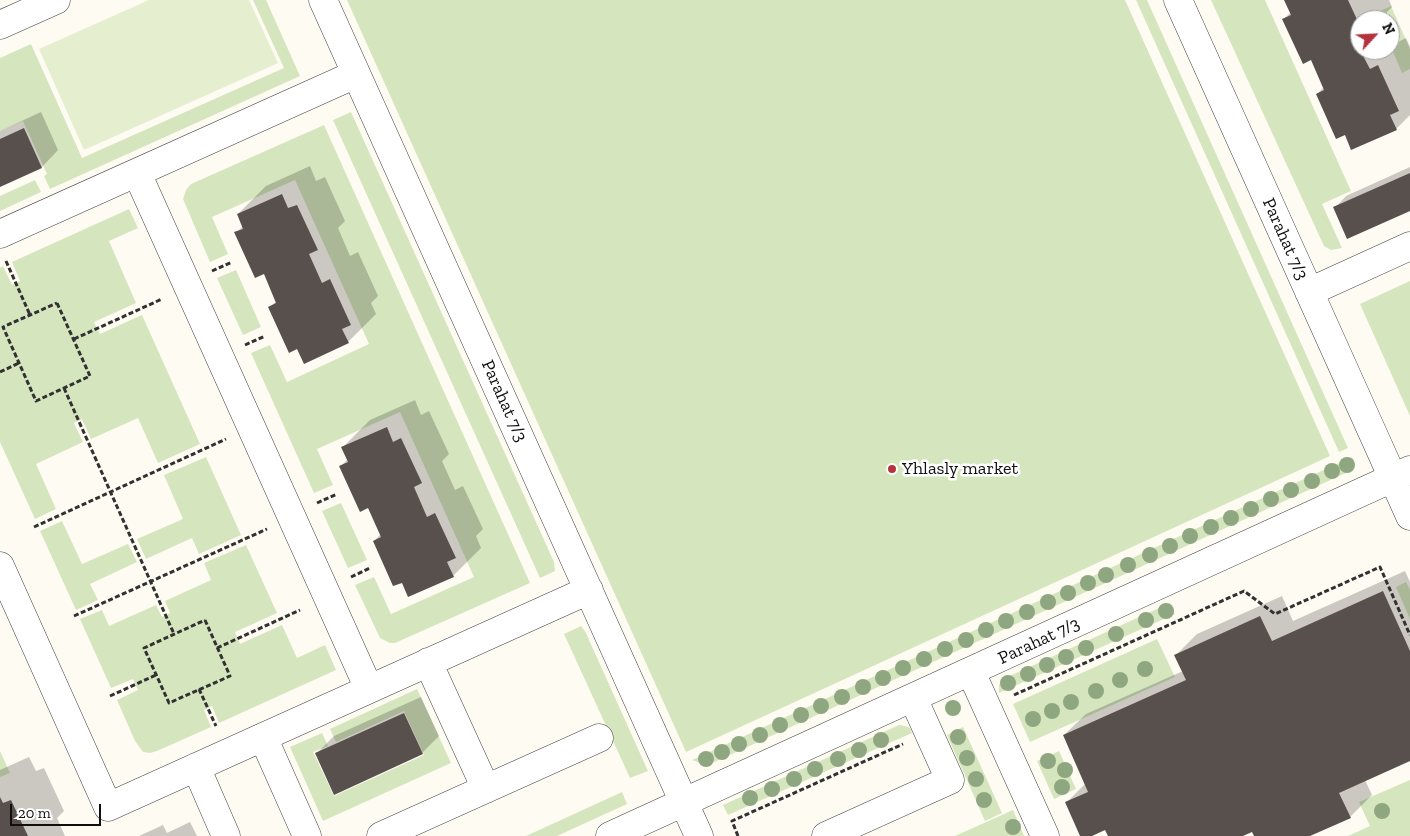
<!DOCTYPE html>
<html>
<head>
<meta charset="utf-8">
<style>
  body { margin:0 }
  #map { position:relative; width:1410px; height:836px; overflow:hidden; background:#fefbf3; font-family:"Zilla Slab",serif }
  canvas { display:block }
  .north { position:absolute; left:1350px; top:10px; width:50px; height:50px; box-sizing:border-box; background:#fff; border:1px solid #9f9f9f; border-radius:50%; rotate:65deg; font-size:14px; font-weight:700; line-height:20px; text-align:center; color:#0f0f0f }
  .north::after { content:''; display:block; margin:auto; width:18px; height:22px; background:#b5323d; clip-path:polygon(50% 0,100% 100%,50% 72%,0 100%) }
  .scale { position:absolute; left:10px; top:804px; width:91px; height:22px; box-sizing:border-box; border:2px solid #0f0f0f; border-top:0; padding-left:6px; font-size:15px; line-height:18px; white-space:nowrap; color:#0f0f0f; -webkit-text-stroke:4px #fff; paint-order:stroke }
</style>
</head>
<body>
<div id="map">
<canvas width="1410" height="836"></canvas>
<div class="north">N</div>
<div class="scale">20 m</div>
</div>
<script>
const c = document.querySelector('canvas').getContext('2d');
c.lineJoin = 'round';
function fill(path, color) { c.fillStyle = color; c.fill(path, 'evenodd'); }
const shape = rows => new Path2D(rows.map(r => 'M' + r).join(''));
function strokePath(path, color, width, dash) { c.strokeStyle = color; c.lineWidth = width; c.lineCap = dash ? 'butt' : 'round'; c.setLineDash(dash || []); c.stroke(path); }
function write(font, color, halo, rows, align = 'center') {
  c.font = font + ' "Zilla Slab",serif'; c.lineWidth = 5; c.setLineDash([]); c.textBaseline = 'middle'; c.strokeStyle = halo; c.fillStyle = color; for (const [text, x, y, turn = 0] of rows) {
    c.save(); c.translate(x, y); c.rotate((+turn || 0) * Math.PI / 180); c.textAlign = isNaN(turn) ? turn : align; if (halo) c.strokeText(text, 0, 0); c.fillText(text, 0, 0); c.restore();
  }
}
fill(shape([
  [253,0,266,0,300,76,50,189,44,176,47,174,23,121,0,131,0,58,31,44,82,158,284,68],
  [347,0,1125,0,1330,456,686,752],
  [1136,0,1147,0,1348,448,1339,452],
  [1211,0,1265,0,1351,191,1322,204,1342,248,1331,250,1324,246],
  [1391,6,1410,49,1410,69,1402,73,1390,45,1390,20,1379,20,1376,13],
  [351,112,554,562,555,571,540,578,333,120],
  [324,125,530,583,395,643,390,643,380,638,355,585,374,577,391,614,474,577,400,412,317,449,333,485,314,493,251,353,270,345,287,382,369,344,295,180,212,217,228,254,210,262,183,199,186,190,191,184],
  [35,180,41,192,0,211,0,196],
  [129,209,138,228,109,241,136,303,94,322,100,334,142,315,200,444,158,463,138,418,91,439,82,419,74,423,83,442,36,464,56,509,35,519,0,442,0,268,3,266,12,285,20,281,12,262],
  [236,270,261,327,243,335,217,278],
  [1410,281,1410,416,1360,304],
  [206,457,241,535,199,554,192,538,146,559,137,539,183,519,164,475],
  [1352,457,1354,461,1353,466,1348,472,710,764,703,764,692,760],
  [341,503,367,560,348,568,322,511],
  [62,521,82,564,128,544,137,562,90,584,98,600,76,610,40,531],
  [246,545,277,613,235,632,240,644,282,625,297,658,325,645,336,670,219,723,212,706,204,710,211,727,157,751,150,753,143,752,135,741,117,700,138,690,133,679,111,688,80,619,102,610,109,626,156,605,162,617,170,613,165,601,211,580,204,563],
  [1406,582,1410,590,1410,619,1396,587],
  [1170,603,1175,614,999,693,999,685,1003,679],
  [581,626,585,631,648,771,630,778,564,634],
  [1157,639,1175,677,1030,742,1013,704],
  [417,689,451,763,323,821,290,747,322,733,328,746,313,752,334,796,424,755,404,711,336,742,330,729],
  [899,725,905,726,910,728,912,733,728,815,723,805],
  [963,727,1002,813,985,821,947,735],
  [0,751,10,773,0,777],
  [1059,751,1076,789,1054,799,1037,761],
  [1410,780,1410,836,1348,836,1370,826,1359,802],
  [622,792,627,804,557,836,526,836],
  [1013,810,1024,836,955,836]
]), '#d5e6be');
fill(shape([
  [149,0,249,0,278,63,84,150,39,49]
]), '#e5eecf');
fill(shape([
  [1285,0,1389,0,1392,7,1385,14,1388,20,1360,20,1360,50,1390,50,1390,25,1398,42,1406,38,1410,47,1410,115,1396,129,1345,134,1317,94,1324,87,1312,59,1284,19,1291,12],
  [41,112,58,150,42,167,0,186,0,131],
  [310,166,316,181,325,177,345,221,338,228,350,256,358,252,378,296,371,303,376,314,348,342,298,348,270,307,277,301,264,273,236,233,243,226,238,214,266,186],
  [1410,167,1410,210,1335,208,1346,196],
  [415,400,421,415,429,411,449,454,442,461,455,490,463,486,483,529,476,536,481,548,453,576,402,581,374,541,381,534,369,506,341,466,348,459,342,448,370,420],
  [1405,571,1410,582,1410,759,1365,780,1372,795,1350,817,1307,836,1255,836,1253,830,1240,836,1109,836,1106,829,1089,836,1082,836,1067,802,1086,783,1064,735,1086,714,1183,671,1176,655,1197,634,1282,596,1293,621],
  [421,697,439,736,422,753,317,753,334,736],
  [29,757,36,771,44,768,64,811,57,818,65,836,0,836,0,770],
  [190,822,197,836,139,836,163,825,167,833]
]), '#0003');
fill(shape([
  [1284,0,1348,0,1360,26,1360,38,1357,40,1360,50,1370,69,1378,65,1399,111,1390,115,1397,130,1351,150,1345,135,1336,139,1316,94,1324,90,1311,60,1303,64,1282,19,1291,15],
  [24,128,42,168,0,187,0,139],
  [1410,173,1410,211,1347,239,1333,207],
  [282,194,288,208,297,205,318,250,309,254,322,283,330,279,351,325,342,329,349,343,304,364,297,349,289,353,268,307,276,303,264,274,255,278,234,232,243,229,237,214],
  [387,427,393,442,401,438,422,483,414,487,427,517,435,513,456,558,447,562,454,577,408,597,402,583,393,586,373,541,381,537,368,508,360,512,339,466,348,462,341,447],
  [1383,591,1410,651,1410,761,1339,793,1351,818,1310,836,1254,836,1252,832,1243,836,1108,836,1105,830,1092,836,1080,836,1065,802,1088,792,1063,735,1186,680,1174,655,1260,616,1272,641],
  [404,713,423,754,334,795,315,753],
  [0,797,3,803,11,800,28,836,0,836]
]), '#57504c');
const minor = shape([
  [323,0,699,836],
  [1178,0,1410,516],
  [0,25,56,0],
  [137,173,369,689],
  [0,234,356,74],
  [1309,292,1410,246],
  [0,566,108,807,589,590],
  [428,662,486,789],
  [971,672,1045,836],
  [263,737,307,836],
  [196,767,226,836],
  [381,836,599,738],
  [610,836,1410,470],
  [826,836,950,780,913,698]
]);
strokePath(minor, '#424242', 29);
strokePath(shape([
  [6,261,30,315],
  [212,271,232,262],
  [57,303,90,376,36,401,3,327,57,303],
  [74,339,162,299],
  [245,345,265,336],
  [0,372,19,363],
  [64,388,174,634],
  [317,503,337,494],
  [34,527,226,439],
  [351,577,370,568],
  [74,616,267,529],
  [205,620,230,676,169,703,144,648,205,620],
  [217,648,300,610],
  [199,689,216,726],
  [1014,695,1244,591,1275,614,1380,567,1410,635],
  [110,696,156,675],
  [738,836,732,821,903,744]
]), '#313131', 3, [5, 2.5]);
strokePath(minor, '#fff', 28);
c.fillStyle = '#8fa781';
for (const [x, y] of [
  [1347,465],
  [1332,471],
  [1312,481],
  [1291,490],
  [1271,499],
  [1251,509],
  [1231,518],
  [1211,527],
  [1190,536],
  [1170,546],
  [1150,555],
  [1128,565],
  [1106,575],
  [1088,583],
  [1068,593],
  [1048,602],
  [1166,611],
  [1027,612],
  [1146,620],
  [1006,621],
  [986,630],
  [1116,634],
  [966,640],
  [1086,648],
  [945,649],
  [1066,657],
  [924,659],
  [1047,665],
  [903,668],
  [1145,669],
  [1028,674],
  [883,678],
  [1120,680],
  [1008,683],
  [863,687],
  [1096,691],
  [842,697],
  [1071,702],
  [821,706],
  [953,708],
  [1052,711],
  [801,715],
  [1033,719],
  [780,725],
  [760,735],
  [958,737],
  [881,740],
  [739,744],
  [859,750],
  [722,752],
  [967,758],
  [706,759],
  [838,759],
  [1048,761],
  [815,769],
  [1065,770],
  [794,779],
  [976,779],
  [1062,787],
  [772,789],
  [750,798],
  [984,800],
  [1382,811],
  [1013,827]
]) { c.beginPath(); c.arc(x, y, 8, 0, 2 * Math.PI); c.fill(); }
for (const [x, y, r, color] of [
  [892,469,5,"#b5323d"]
]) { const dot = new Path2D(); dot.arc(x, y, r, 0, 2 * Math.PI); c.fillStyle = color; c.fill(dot); strokePath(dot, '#fff', 2); }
write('18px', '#0f0f0f', '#fff', [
  ["Parahat 7/3",1285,239,66],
  ["Parahat 7/3",504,401,66],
  ["Parahat 7/3",1039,641,-25]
]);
write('18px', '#0f0f0f', '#fff', [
  ["Yhlasly market",902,469]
], 'left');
</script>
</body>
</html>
